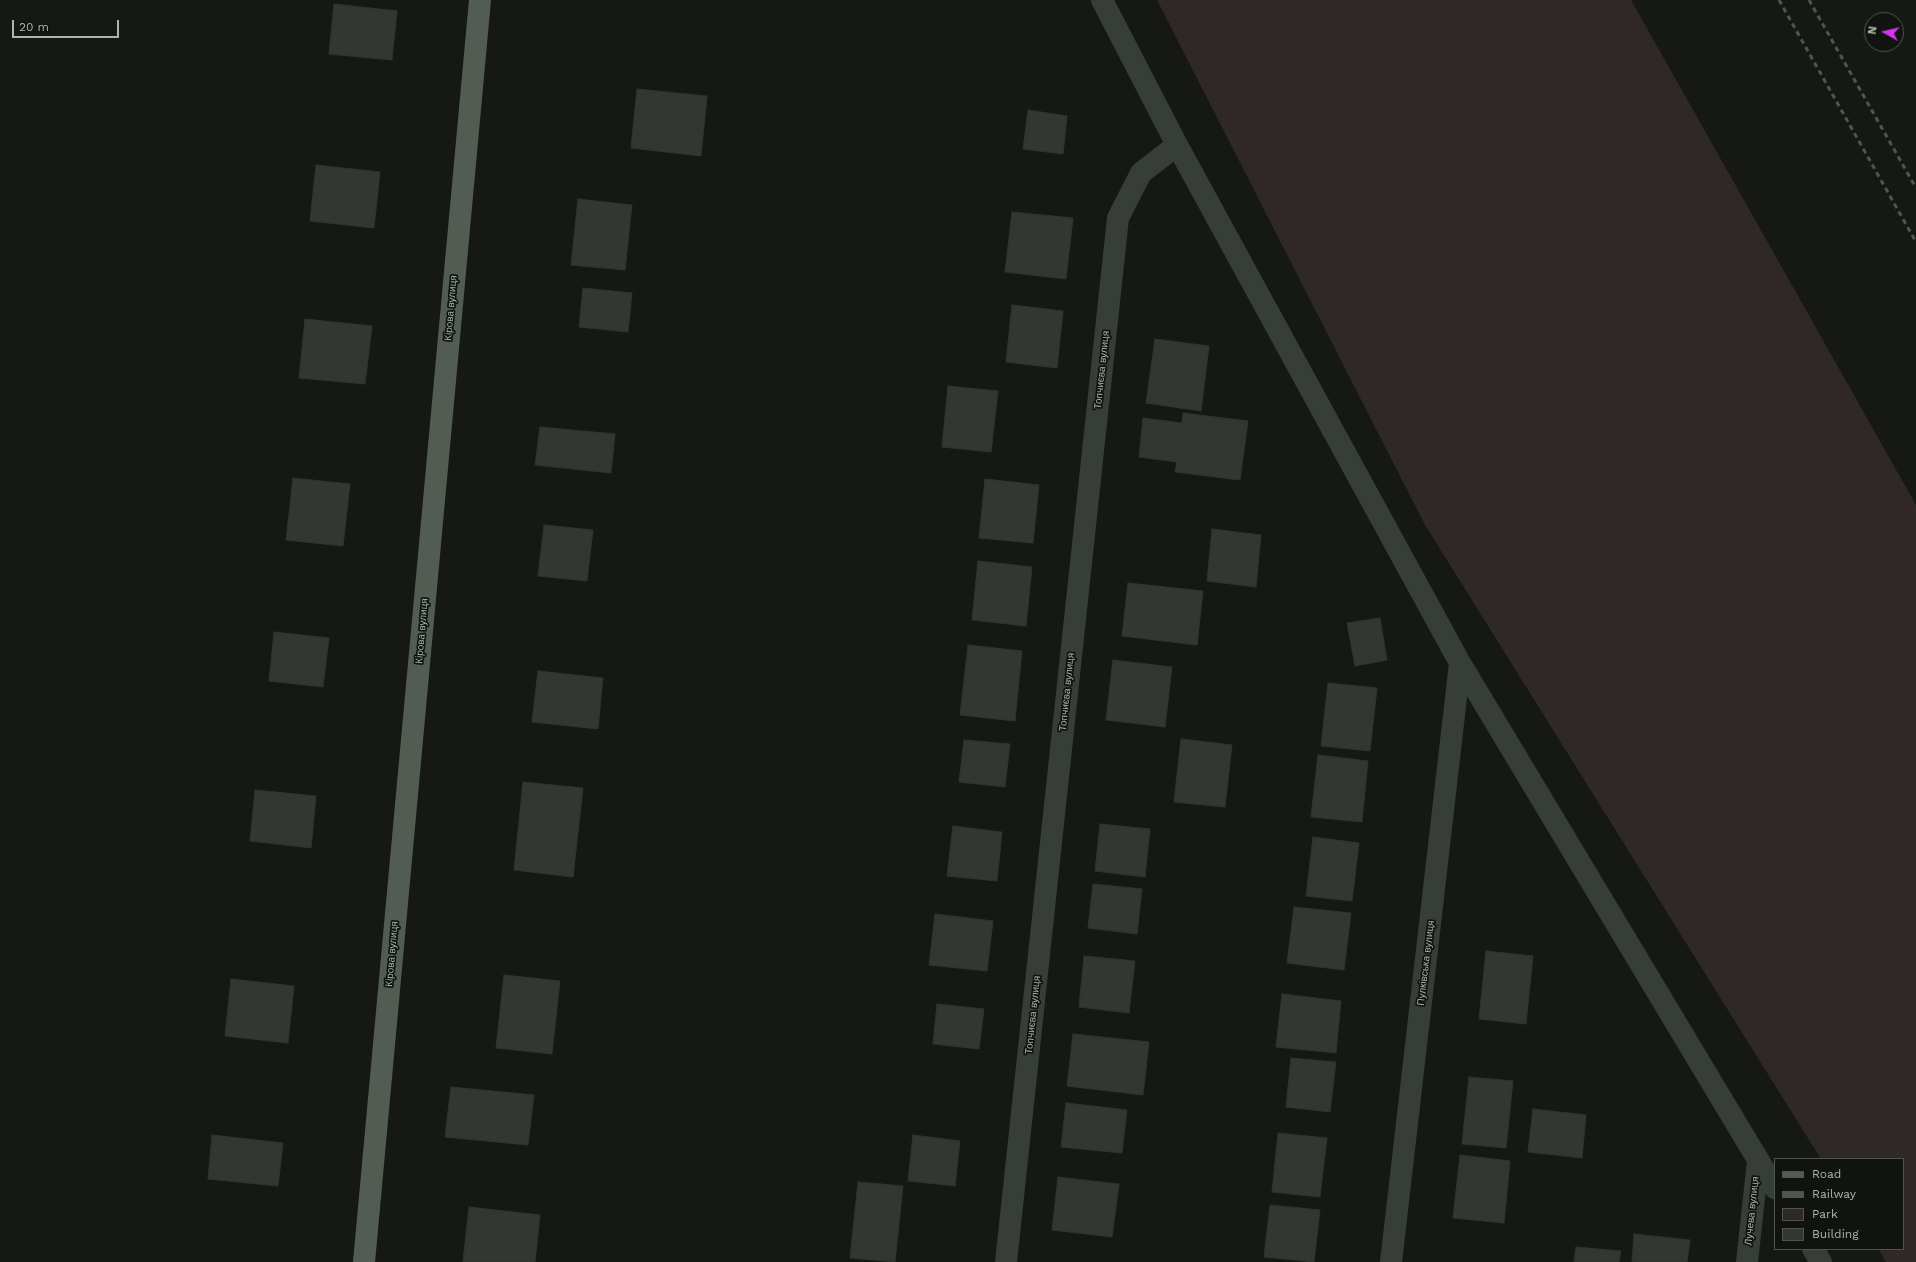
<!DOCTYPE html>
<html>
<head>
<meta charset="utf-8">
<style>
  body { margin:0 }
  #map { position:relative; width:1916px; height:1262px; overflow:hidden; background:#161816; font-family:"Work Sans",sans-serif }
  canvas { display:block }
  .legend { position:absolute; left:1774px; top:1158px; width:130px; height:92px; box-sizing:border-box; background:#111311; border:1px solid #4e554d; margin:0; padding:5px 7px; list-style:none; font-size:12px; color:#aab8a8 }
  .legend li { display:flex; align-items:center; gap:8px; height:20px }
  .legend b { width:20px; border:1px solid #4e554d }
  .north { position:absolute; left:1864px; top:12px; width:40px; height:40px; box-sizing:border-box; background:#111311; border:1px solid #4e554d; border-radius:50%; rotate:278deg; font-size:11px; font-weight:700; line-height:16px; text-align:center; color:#aab8a8 }
  .north::after { content:''; display:block; margin:auto; width:14px; height:18px; background:#d433f2; clip-path:polygon(50% 0,100% 100%,50% 72%,0 100%) }
  .scale { position:absolute; left:12px; top:20px; width:107px; height:18px; box-sizing:border-box; border:2px solid #aab8a8; border-top:0; padding-left:5px; font-size:12px; line-height:14px; white-space:nowrap; color:#aab8a8; -webkit-text-stroke:3px #111311; paint-order:stroke }
</style>
</head>
<body>
<div id="map">
<canvas width="1916" height="1262"></canvas>
<ul class="legend">
<li><b style="height:5px;background:#535c53"></b>Road</li>
<li><b style="height:5px;background:#4e564e"></b>Railway</li>
<li><b style="height:11px;background:#302826"></b>Park</li>
<li><b style="height:11px;background:#333733"></b>Building</li>
</ul>
<div class="north">N</div>
<div class="scale">20 m</div>
</div>
<script>
const c = document.querySelector('canvas').getContext('2d');
c.lineJoin = 'round';
function fill(path, color) { c.fillStyle = color; c.fill(path, 'evenodd'); }
const shape = rows => new Path2D(rows.map(r => 'M' + r).join(''));
function strokePath(path, color, width, dash) { c.strokeStyle = color; c.lineWidth = width; c.lineCap = dash ? 'butt' : 'round'; c.setLineDash(dash || []); c.stroke(path); }
function write(font, color, halo, rows, align = 'center') {
  c.font = font + ' "Work Sans",sans-serif'; c.lineWidth = 3.5; c.setLineDash([]); c.textBaseline = 'middle'; c.strokeStyle = halo; c.fillStyle = color; for (const [text, x, y, turn = 0] of rows) {
    c.save(); c.translate(x, y); c.rotate((+turn || 0) * Math.PI / 180); c.textAlign = isNaN(turn) ? turn : align; if (halo) c.strokeText(text, 0, 0); c.fillText(text, 0, 0); c.restore();
  }
}
fill(shape([
  [1157,0,1631,0,1916,505,1916,1262,1886,1262,1878,1249,1903,1249,1903,1159,1821,1159,1425,525]
]), '#302826');
const building = shape([
  [334,4,397,11,392,60,329,54,334,4],
  [637,89,707,96,701,156,631,148,637,89],
  [1028,110,1067,116,1063,154,1023,149,1028,110],
  [316,165,380,172,374,228,310,221,316,165],
  [578,199,632,205,625,270,571,265,578,199],
  [1012,212,1073,218,1066,279,1005,272,1012,212],
  [583,288,632,293,628,332,579,327,583,288],
  [1012,305,1063,311,1057,368,1006,362,1012,305],
  [305,319,372,326,365,384,299,378,305,319],
  [1155,339,1209,346,1201,411,1146,403,1155,339],
  [948,386,998,391,991,452,942,447,948,386],
  [1183,413,1248,421,1240,480,1175,472,1177,462,1139,457,1143,418,1182,423,1183,413],
  [540,427,615,434,611,473,535,465,540,427],
  [293,478,350,484,343,546,286,540,293,478],
  [985,479,1039,485,1033,543,979,538,985,479],
  [544,525,593,530,587,581,538,576,544,525],
  [1212,529,1261,535,1256,587,1207,581,1212,529],
  [978,561,1032,567,1026,626,972,620,978,561],
  [1128,583,1203,591,1197,645,1122,636,1128,583],
  [1380,618,1387,660,1355,666,1347,623,1380,618],
  [274,632,329,638,323,687,269,681,274,632],
  [968,645,1022,651,1015,721,960,715,968,645],
  [1113,660,1172,667,1165,727,1106,720,1113,660],
  [538,671,603,678,598,729,532,722,538,671],
  [1328,683,1377,688,1370,751,1321,746,1328,683],
  [1181,739,1232,745,1225,807,1174,802,1181,739],
  [964,740,1010,744,1005,787,959,782,964,740],
  [1318,755,1368,761,1362,822,1311,817,1318,755],
  [523,782,583,788,573,877,514,870,523,782],
  [255,790,316,796,311,848,250,841,255,790],
  [1100,824,1150,829,1145,877,1095,871,1100,824],
  [953,826,1002,832,997,881,947,876,953,826],
  [1313,837,1359,843,1352,901,1306,896,1313,837],
  [1093,884,1142,889,1137,934,1088,928,1093,884],
  [1294,907,1351,913,1344,970,1287,963,1294,907],
  [935,914,993,921,987,971,929,965,935,914],
  [1486,951,1533,956,1526,1024,1479,1019,1486,951],
  [1084,956,1135,961,1129,1013,1079,1007,1084,956],
  [504,975,560,981,552,1054,496,1048,504,975],
  [231,979,294,986,288,1043,225,1036,231,979],
  [1282,994,1341,1001,1336,1053,1276,1047,1282,994],
  [937,1004,984,1009,979,1049,933,1044,937,1004],
  [1073,1034,1149,1042,1143,1095,1067,1086,1073,1034],
  [1291,1058,1336,1062,1330,1112,1286,1107,1291,1058],
  [1469,1077,1513,1081,1506,1148,1462,1144,1469,1077],
  [451,1087,534,1095,528,1145,445,1137,451,1087],
  [1066,1103,1127,1110,1122,1153,1061,1147,1066,1103],
  [1533,1109,1586,1115,1582,1158,1528,1152,1533,1109],
  [1278,1133,1327,1138,1320,1197,1272,1192,1278,1133],
  [212,1135,283,1143,278,1186,208,1179,212,1135],
  [913,1135,960,1141,955,1186,908,1181,913,1135],
  [1460,1155,1510,1161,1504,1223,1453,1218,1460,1155],
  [1058,1177,1119,1184,1112,1237,1052,1230,1058,1177],
  [858,1182,903,1186,895,1262,850,1258,858,1182],
  [1270,1205,1320,1210,1314,1262,1264,1257,1270,1205],
  [469,1207,540,1215,535,1262,463,1262,469,1207],
  [1634,1234,1690,1240,1687,1262,1632,1262,1634,1234],
  [1576,1247,1621,1251,1619,1262,1574,1262,1576,1247]
]);
fill(building, '#333733');
strokePath(building, '#303430', 1);
strokePath(shape([
  [1102,0,1177,145,1460,663,1775,1188],
  [1813,1249,1821,1262],
  [1006,1262,1118,218,1141,173,1177,145],
  [1391,1262,1460,663],
  [1747,1262,1758,1161]
]), '#373d37', 22);
strokePath(shape([
  [364,1262,480,0]
]), '#535c53', 22);
strokePath(shape([
  [1779,0,1916,242],
  [1809,0,1916,188]
]), '#4e564e', 3, [5, 4]);
write('10px', '#aab8a8', '#111311', [
  ["Кірова вулиця",451,308,-85],
  ["Топчиєва вулиця",1102,370,-84],
  ["Кірова вулиця",422,631,-85],
  ["Топчиєва вулиця",1067,692,-84],
  ["Кірова вулиця",392,954,-85],
  ["Пулківська вулиця",1426,963,-83],
  ["Топчиєва вулиця",1033,1015,-84],
  ["Лучева вулиця",1752,1211,-84]
]);
</script>
</body>
</html>
